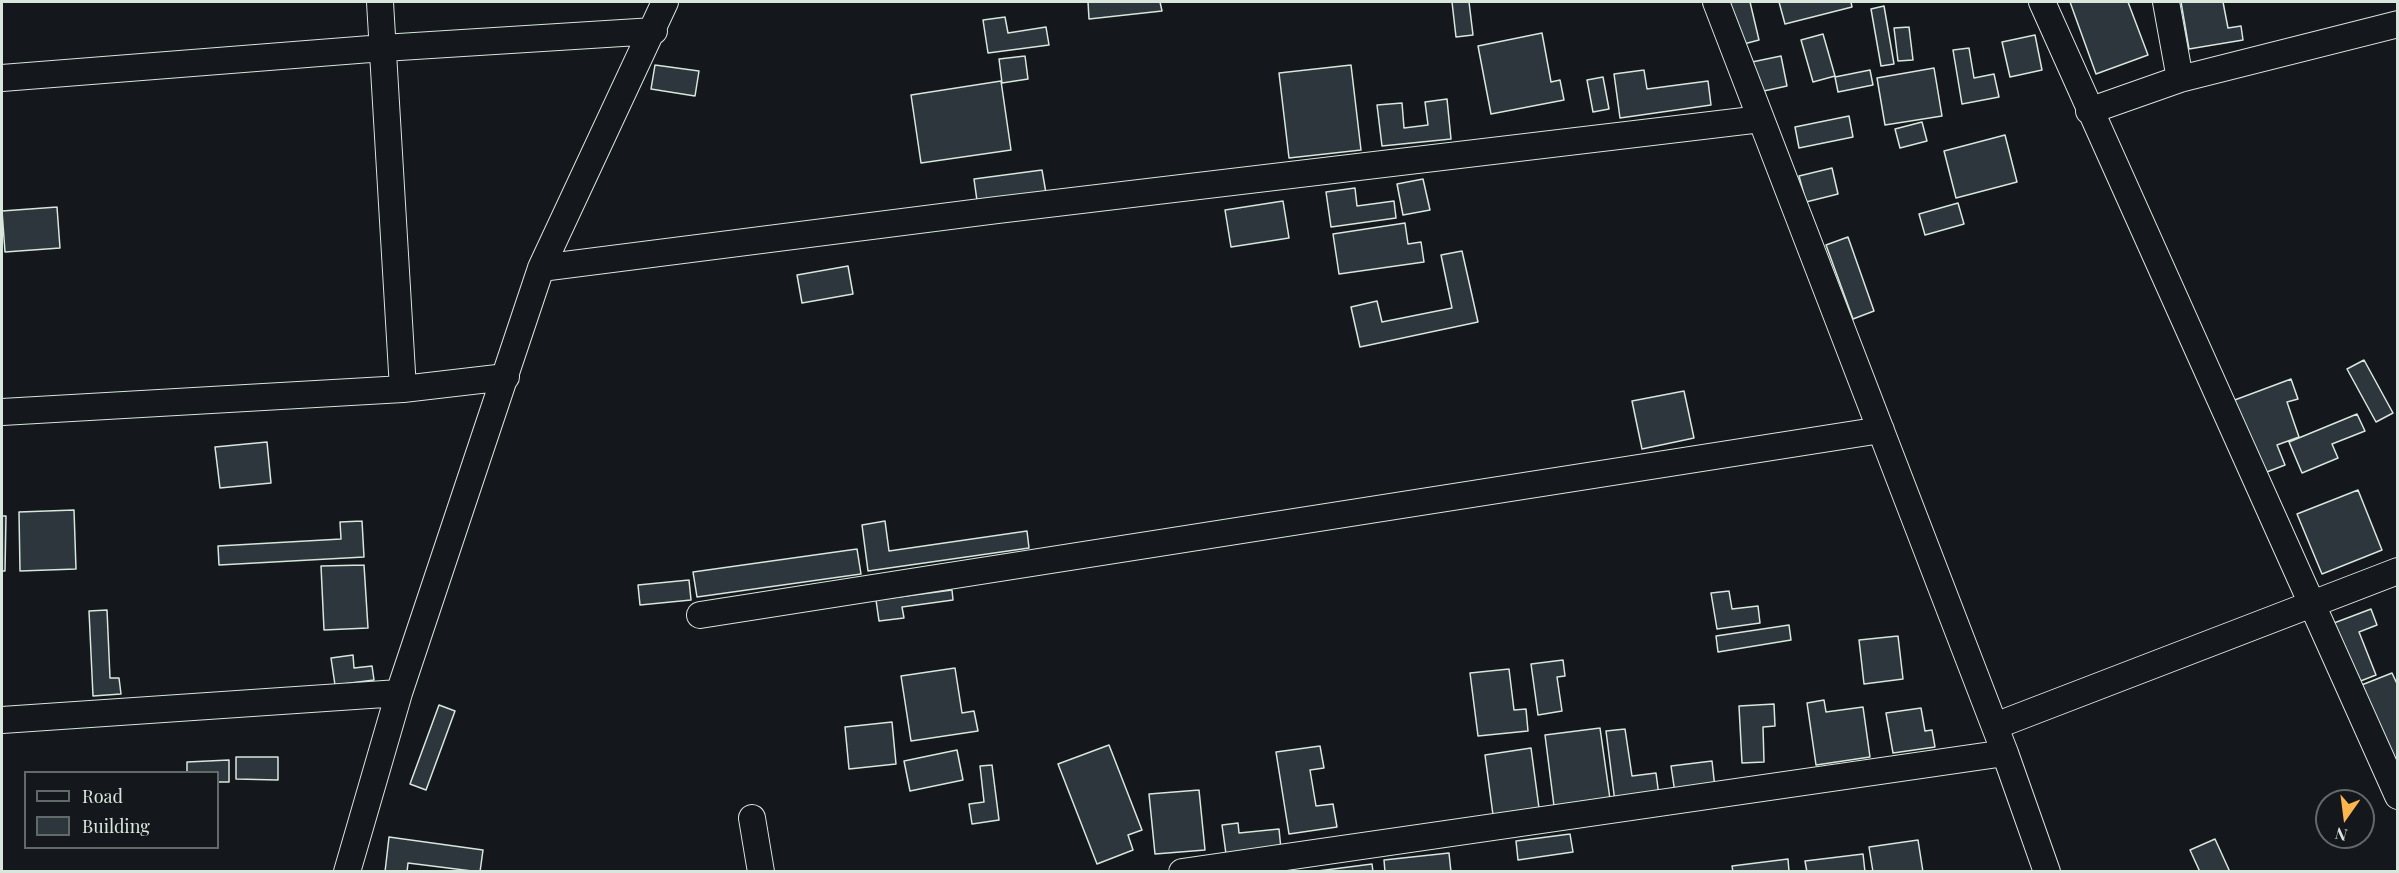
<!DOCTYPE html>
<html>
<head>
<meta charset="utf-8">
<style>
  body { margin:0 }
  #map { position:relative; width:2399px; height:873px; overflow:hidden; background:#14181c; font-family:"Playfair Display",serif }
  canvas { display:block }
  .frame { position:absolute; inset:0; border:3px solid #d8e6dc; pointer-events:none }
  .legend { position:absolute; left:24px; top:771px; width:195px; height:78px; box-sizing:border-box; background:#14181c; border:2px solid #626a69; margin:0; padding:8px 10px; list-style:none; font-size:18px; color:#d8e6dc }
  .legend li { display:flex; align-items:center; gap:12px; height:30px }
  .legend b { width:30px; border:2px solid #626a69 }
  .north { position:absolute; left:2315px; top:789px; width:60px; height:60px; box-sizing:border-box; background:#14181c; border:2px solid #626a69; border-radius:50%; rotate:194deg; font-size:16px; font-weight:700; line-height:24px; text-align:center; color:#d8e6dc }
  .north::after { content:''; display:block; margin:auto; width:21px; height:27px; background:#ffb74d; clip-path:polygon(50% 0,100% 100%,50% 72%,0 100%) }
</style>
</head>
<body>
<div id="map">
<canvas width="2399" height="873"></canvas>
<div class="frame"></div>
<ul class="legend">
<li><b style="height:8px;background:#14181c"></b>Road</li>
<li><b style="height:16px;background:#2c363c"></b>Building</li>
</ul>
<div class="north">N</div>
</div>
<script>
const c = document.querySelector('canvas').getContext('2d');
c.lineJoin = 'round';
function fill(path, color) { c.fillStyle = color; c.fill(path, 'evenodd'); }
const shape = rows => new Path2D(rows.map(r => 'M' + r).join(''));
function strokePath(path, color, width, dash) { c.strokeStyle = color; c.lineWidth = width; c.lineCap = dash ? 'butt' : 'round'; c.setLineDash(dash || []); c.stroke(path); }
const building = shape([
  [1088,2,1160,2,1162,11,1089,19,1088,2],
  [1452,2,1469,2,1473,35,1456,37,1452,2],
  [1730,2,1750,2,1759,40,1740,45,1730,2],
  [1779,2,1851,2,1852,7,1785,24,1779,2],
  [2070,2,2128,2,2148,55,2096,74,2070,2],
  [2181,2,2223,2,2228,28,2241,26,2243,40,2189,49,2181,2],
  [1884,6,1894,64,1881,66,1871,9,1884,6],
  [1005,17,1008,33,1046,27,1049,45,988,53,983,20,1005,17],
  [1909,27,1913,60,1898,61,1894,28,1909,27],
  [1542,33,1551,82,1560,80,1564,100,1491,114,1478,46,1542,33],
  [1823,34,1835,76,1813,82,1801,40,1823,34],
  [2035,35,2042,70,2010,77,2002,42,2035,35],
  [1969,48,1974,78,1994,74,1999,97,1962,104,1953,50,1969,48],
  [1025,56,1028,79,1002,83,999,59,1025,56],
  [1781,56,1787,86,1759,92,1752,62,1781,56],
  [655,65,699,71,695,96,651,89,655,65],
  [1351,65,1361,150,1289,158,1279,73,1351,65],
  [1934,68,1942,116,1885,125,1877,78,1934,68],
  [1644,70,1647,89,1708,81,1711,105,1620,118,1614,74,1644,70],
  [1870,70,1873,85,1838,92,1835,77,1870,70],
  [1603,77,1609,109,1593,112,1587,80,1603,77],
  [1001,81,1011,150,921,163,911,95,1001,81],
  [1447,99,1451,139,1382,146,1377,105,1402,103,1404,128,1428,125,1425,102,1447,99],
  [1849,116,1853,137,1799,148,1795,127,1849,116],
  [1922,122,1927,141,1900,148,1895,129,1922,122],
  [2005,135,2017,182,1956,198,1944,151,2005,135],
  [1832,168,1838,194,1806,202,1799,176,1832,168],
  [1042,170,1047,199,978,208,974,179,1042,170],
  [1423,179,1430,210,1403,215,1397,184,1423,179],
  [1355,188,1357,206,1394,201,1396,218,1331,227,1326,192,1355,188],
  [1283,201,1289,238,1231,247,1225,210,1283,201],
  [1958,203,1964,224,1925,235,1919,214,1958,203],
  [57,207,60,248,5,252,2,211,57,207],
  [1405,223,1408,244,1421,242,1424,262,1339,274,1333,234,1405,223],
  [1848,237,1874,311,1853,319,1826,245,1848,237],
  [1462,251,1478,322,1360,347,1351,307,1377,301,1382,322,1452,308,1441,255,1462,251],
  [848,266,853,294,802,303,797,275,848,266],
  [2364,360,2393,413,2376,422,2347,369,2364,360],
  [2291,379,2298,399,2287,402,2299,437,2277,445,2285,465,2259,475,2232,401,2291,379],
  [1684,391,1694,438,1642,449,1632,401,1684,391],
  [2357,414,2365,431,2332,444,2338,458,2302,473,2289,442,2357,414],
  [267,442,271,483,220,488,215,447,267,442],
  [2358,490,2382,550,2322,574,2297,514,2358,490],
  [74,510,76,569,20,571,19,512,74,510],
  [2,516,6,516,5,571,2,571,2,516],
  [362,521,364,557,219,565,218,546,341,539,340,522,362,521],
  [885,521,889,551,1027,531,1029,548,868,571,862,525,885,521],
  [857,549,861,574,697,597,693,572,857,549],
  [364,565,368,628,324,630,321,566,364,565],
  [689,580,691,600,640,605,638,585,689,580],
  [952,590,953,600,902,607,904,618,879,621,876,600,952,590],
  [1729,591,1732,609,1758,606,1760,623,1717,629,1711,593,1729,591],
  [2371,609,2377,625,2359,632,2376,675,2358,682,2334,623,2371,609],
  [107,610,110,678,119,678,121,694,93,696,89,611,107,610],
  [1789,625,1791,640,1718,652,1716,636,1789,625],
  [1898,636,1903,679,1864,684,1859,640,1898,636],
  [353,655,354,668,372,666,374,680,335,685,331,658,353,655],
  [1563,660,1565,676,1557,677,1562,711,1538,715,1531,664,1563,660],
  [955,668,962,713,974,711,978,731,911,741,901,676,955,668],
  [1509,669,1514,710,1526,709,1528,731,1478,736,1470,673,1509,669],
  [2392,673,2398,686,2398,780,2359,686,2392,673],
  [1824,700,1826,712,1863,707,1870,757,1816,765,1807,703,1824,700],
  [1774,704,1775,726,1763,727,1764,762,1742,763,1739,706,1774,704],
  [439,705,455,711,426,790,410,784,439,705],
  [1921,708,1925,731,1932,730,1935,747,1893,753,1886,713,1921,708],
  [892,722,896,764,849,769,845,727,892,722],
  [1600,728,1610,799,1554,806,1545,735,1600,728],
  [1625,729,1632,776,1656,773,1659,796,1615,802,1606,731,1625,729],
  [1109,745,1142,830,1128,835,1133,850,1097,864,1058,764,1109,745],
  [1320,746,1324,768,1310,770,1316,806,1333,804,1337,827,1289,834,1276,752,1320,746],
  [1531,748,1539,808,1493,815,1485,755,1531,748],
  [957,750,963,780,910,791,904,761,957,750],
  [236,757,278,757,278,780,236,779,236,757],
  [229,760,229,782,218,782,218,772,187,772,187,762,229,760],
  [1712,761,1715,788,1675,793,1671,766,1712,761],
  [992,765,999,820,972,824,969,804,984,802,980,766,992,765],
  [1199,790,1205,850,1155,854,1149,794,1199,790],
  [1238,823,1239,833,1279,829,1281,849,1226,854,1222,825,1238,823],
  [1570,834,1573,852,1518,860,1516,841,1570,834],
  [389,837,483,850,480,872,408,863,407,872,385,872,389,837],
  [2215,839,2230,872,2200,872,2190,850,2215,839],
  [1918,840,1923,872,1873,872,1869,847,1918,840],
  [1449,853,1451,872,1385,872,1384,860,1449,853],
  [1863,854,1865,872,1807,872,1805,861,1863,854],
  [1788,859,1789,872,1733,872,1732,866,1788,859],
  [1372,864,1373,872,1310,872,1372,864]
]);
fill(building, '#2c363c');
strokePath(building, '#d8e6dc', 1.5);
const minor = shape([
  [380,2,403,389],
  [1716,2,2005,753,2047,872],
  [2042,2,2398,796],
  [2166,2,2180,79],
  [2,78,383,48,654,31],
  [2089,111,2180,79,2398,24],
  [541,268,997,210,1761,119],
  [2,412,403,389,506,377],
  [700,615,1881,430],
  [2,720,399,693],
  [1995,726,2398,571],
  [752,818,761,872],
  [347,872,399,693,541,268,665,2],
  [1182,872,2005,753]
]);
strokePath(minor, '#d8e6dc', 28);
strokePath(minor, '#14181c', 26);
</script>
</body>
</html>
